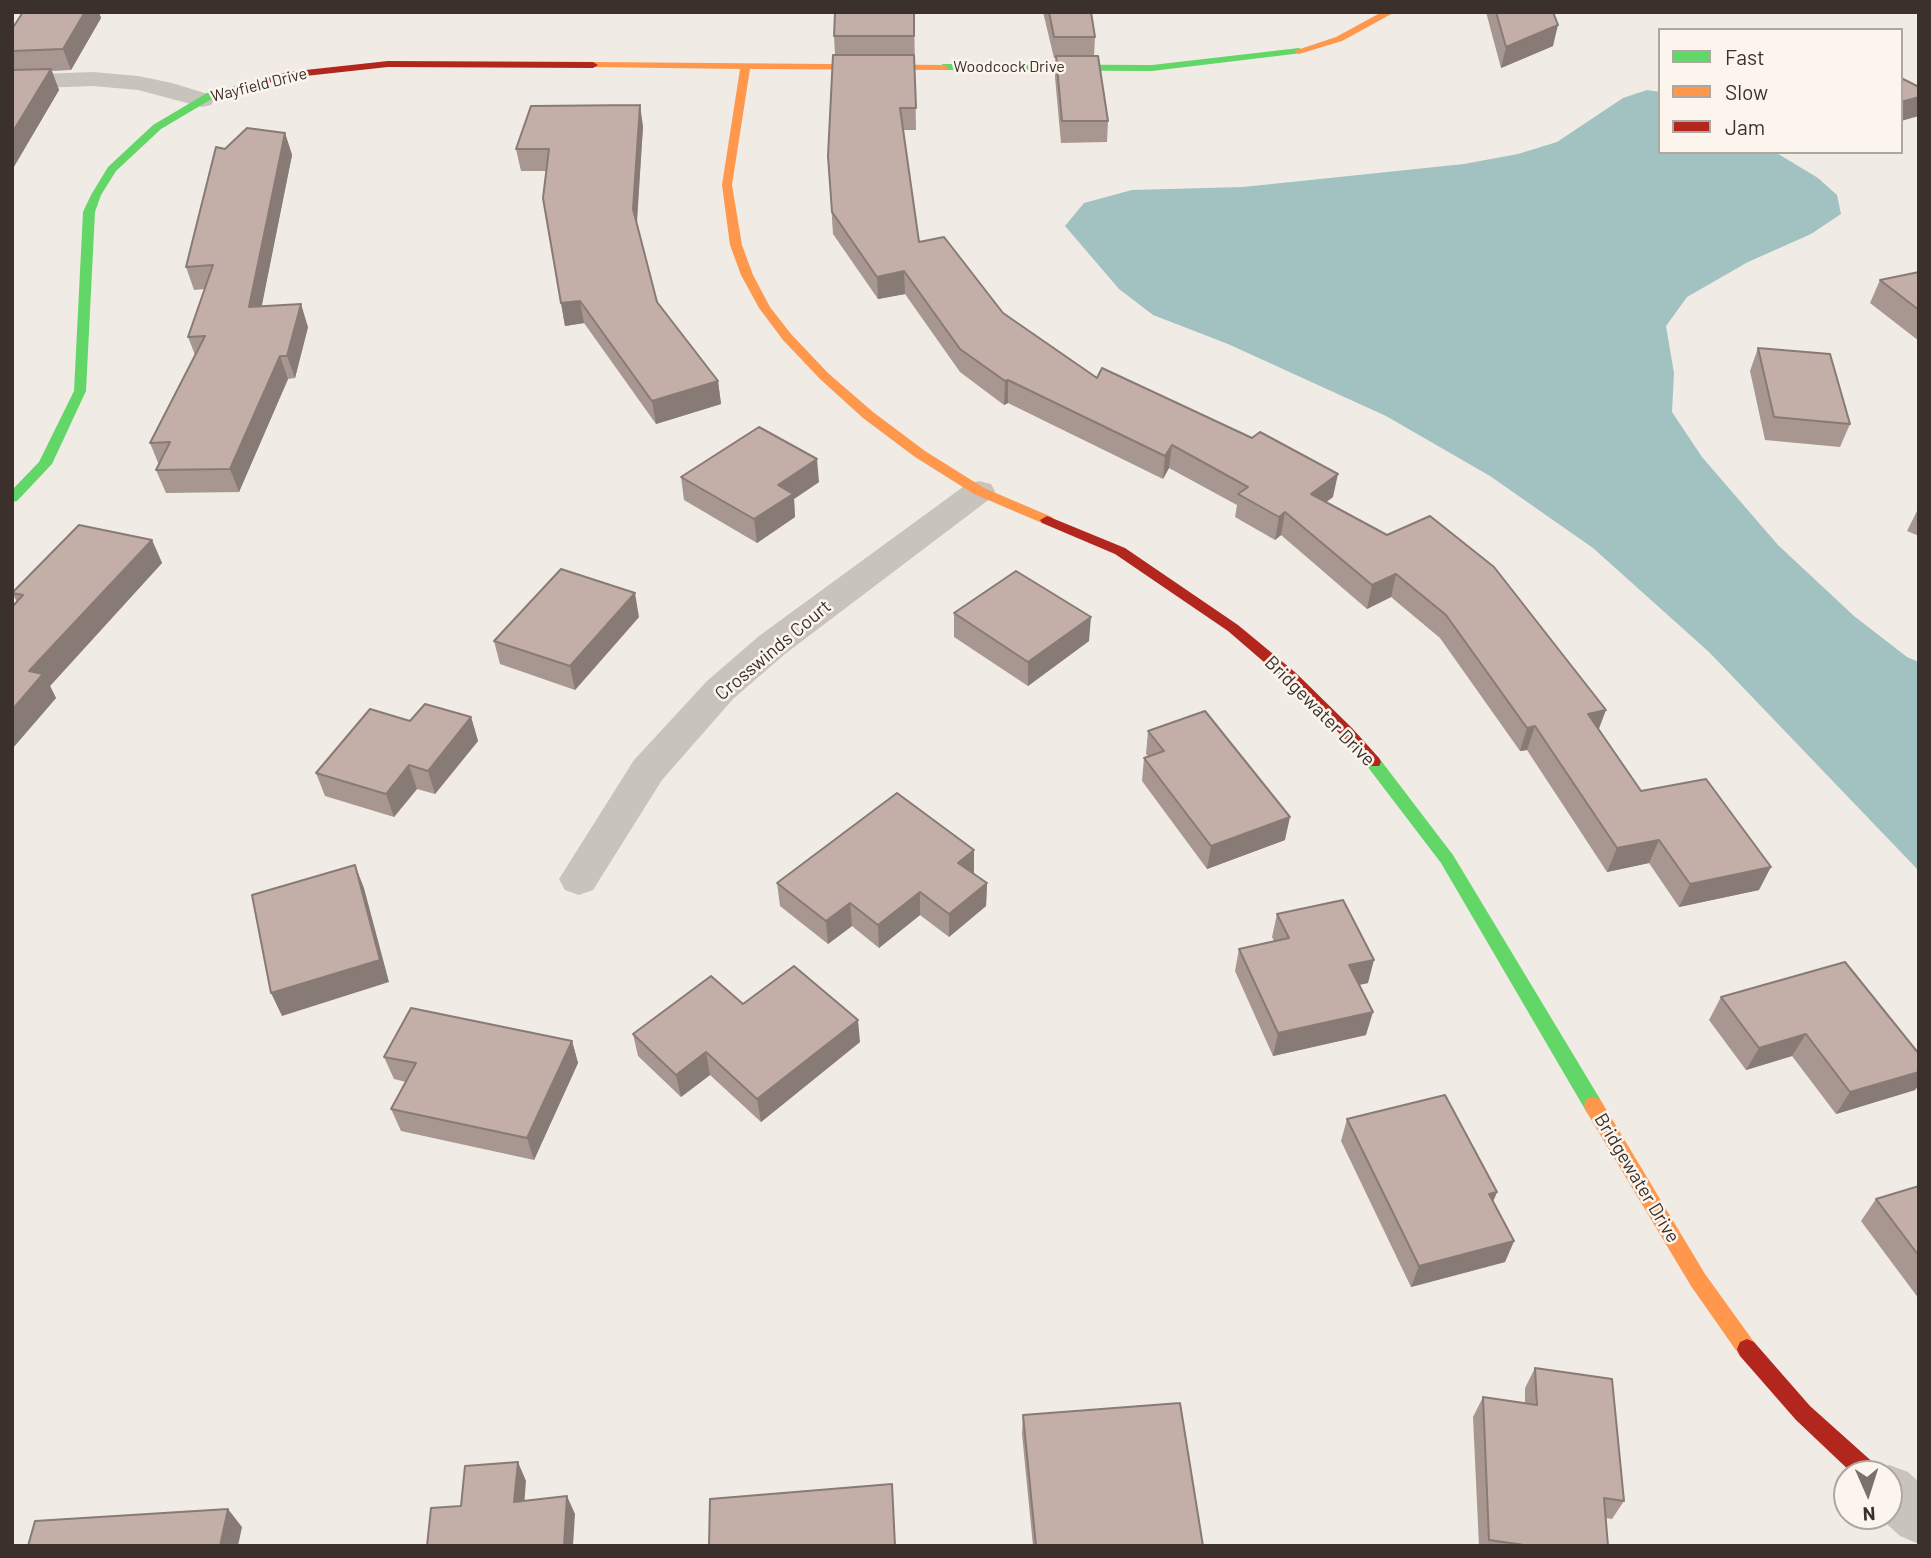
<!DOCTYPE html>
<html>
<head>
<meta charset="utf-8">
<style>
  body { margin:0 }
  #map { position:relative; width:1931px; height:1558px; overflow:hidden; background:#f0ebe5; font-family:Barlow,sans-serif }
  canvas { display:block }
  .frame { position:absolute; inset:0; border:14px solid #3b302b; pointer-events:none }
  .legend { position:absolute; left:1658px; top:28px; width:245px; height:126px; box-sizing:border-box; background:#fbf5ee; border:2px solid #aea6a0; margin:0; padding:9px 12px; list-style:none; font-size:21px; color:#3b302b }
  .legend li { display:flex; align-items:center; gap:14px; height:35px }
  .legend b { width:35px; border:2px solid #aea6a0 }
  .north { position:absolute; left:1833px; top:1460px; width:70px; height:70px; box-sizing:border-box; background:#fbf5ee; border:2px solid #aea6a0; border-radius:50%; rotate:177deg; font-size:19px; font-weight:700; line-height:28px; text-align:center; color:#3b302b }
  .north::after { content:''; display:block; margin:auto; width:24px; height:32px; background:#7a716c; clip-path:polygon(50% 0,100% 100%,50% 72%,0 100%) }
</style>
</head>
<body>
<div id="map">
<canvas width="1931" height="1558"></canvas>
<div class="frame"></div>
<ul class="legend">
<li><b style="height:9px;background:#63d668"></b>Fast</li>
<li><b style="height:9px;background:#ff974d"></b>Slow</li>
<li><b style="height:9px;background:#b3261e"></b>Jam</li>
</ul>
<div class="north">N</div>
</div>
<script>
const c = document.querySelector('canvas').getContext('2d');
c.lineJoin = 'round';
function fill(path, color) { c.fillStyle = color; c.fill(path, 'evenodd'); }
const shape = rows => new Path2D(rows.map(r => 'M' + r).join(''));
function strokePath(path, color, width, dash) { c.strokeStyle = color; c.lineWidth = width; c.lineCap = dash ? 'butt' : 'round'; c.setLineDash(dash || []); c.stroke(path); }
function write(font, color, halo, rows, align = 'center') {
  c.font = font + ' Barlow,sans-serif'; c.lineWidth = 5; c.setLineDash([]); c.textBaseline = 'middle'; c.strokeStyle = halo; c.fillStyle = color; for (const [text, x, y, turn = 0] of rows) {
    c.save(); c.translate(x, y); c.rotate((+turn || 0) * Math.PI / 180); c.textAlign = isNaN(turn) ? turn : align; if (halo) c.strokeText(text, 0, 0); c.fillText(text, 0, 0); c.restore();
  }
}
fill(shape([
  [1647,90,1660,92,1660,152,1775,152,1818,178,1837,195,1841,214,1811,234,1748,262,1687,297,1666,326,1674,373,1672,412,1702,457,1778,545,1854,616,1907,657,1919,662,1919,871,1709,652,1593,548,1490,476,1386,416,1228,344,1153,315,1119,289,1065,226,1084,203,1132,190,1243,187,1464,164,1518,154,1557,142,1623,98]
]), '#a1c2c1');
fill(shape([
  [93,72,138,76,172,83,211,95,214,100,211,105,202,107,138,90,93,86,12,89,12,75,93,72],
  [979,481,991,484,995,491,991,498,785,654,733,699,662,780,593,890,579,895,565,890,559,879,634,760,707,681,759,636,967,484,979,481],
  [1889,1465,1908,1472,1919,1482,1919,1544,1900,1536,1878,1516,1889,1516,1889,1474,1870,1474,1889,1465]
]), '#c9c3be');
fill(shape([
  [1299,48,1304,51,1302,53,1152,71,943,70,938,67,943,64,1152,65,1299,48],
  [257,80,261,81,261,85,215,97,161,129,116,171,101,195,95,212,86,391,52,464,17,501,12,502,12,490,39,462,74,391,83,212,91,195,108,167,153,125,207,93,257,80],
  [1373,756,1379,758,1453,855,1600,1099,1602,1105,1600,1111,1593,1113,1586,1111,1441,863,1367,766,1365,762,1367,758,1373,756]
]), '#63d668');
fill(shape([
  [1382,12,1395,12,1342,41,1299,54,1294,51,1336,37,1382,12],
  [593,62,947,65,947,69,943,70,750,69,732,185,742,245,753,275,770,307,791,334,828,373,873,412,925,451,984,488,1052,517,1054,520,1052,523,1042,523,974,494,915,457,863,418,820,379,783,340,759,308,741,275,730,245,722,185,740,69,590,67,590,63,593,62],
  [1593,1097,1600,1099,1705,1274,1754,1342,1757,1349,1754,1356,1747,1359,1740,1356,1691,1286,1586,1111,1584,1105,1586,1099,1593,1097]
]), '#ff974d');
fill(shape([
  [388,61,593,62,598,65,593,68,388,67,287,78,257,86,252,83,287,72,388,61],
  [1047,516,1125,548,1238,625,1296,673,1352,728,1379,758,1381,762,1379,766,1367,766,1342,736,1286,681,1228,631,1115,554,1042,523,1040,520,1047,516],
  [1747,1339,1754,1342,1810,1406,1877,1466,1880,1474,1853,1474,1796,1420,1740,1356,1737,1349,1740,1342,1747,1339]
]), '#b3261e');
fill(shape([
  [23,12,99,12,101,18,71,70,52,71,59,90,12,170,12,29],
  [914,12,916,130,903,130,919,242,1003,313,1097,378,1333,497,1326,502,1598,729,1641,791,1759,890,1679,907,1649,863,1607,872,1527,750,1520,751,1440,638,1391,597,1367,609,1281,535,1275,540,1235,517,1237,505,1169,468,1163,479,1008,403,1004,405,960,372,905,294,878,299,833,234,828,156,835,55,834,36],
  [1043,12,1091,12,1095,37,1094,56,1108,121,1107,142,1061,143,1055,77,1056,58,1054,58],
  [1486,12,1553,12,1553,46,1501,68],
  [643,126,637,224,657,302,718,381,721,404,656,424,584,323,565,326,561,303,546,171,521,171,516,149],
  [285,133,292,155,261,307,308,327,295,378,288,379,239,492,166,493,156,470,159,465,150,443,195,355,188,337,205,289,194,290,186,267,225,149],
  [1919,272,1919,341,1870,303,1880,280],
  [1758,348,1850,424,1840,447,1765,440,1750,371],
  [681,477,819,482,794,499,795,517,757,543,684,500],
  [1919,507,1919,536,1907,531],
  [152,540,162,563,50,686,56,698,12,749,12,607,17,602,12,593],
  [954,613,1089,641,1028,686,954,637],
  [639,617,575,690,500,664,494,641],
  [471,717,478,741,435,794,417,789,394,817,325,796,316,773,410,721],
  [1148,731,1285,840,1207,869,1142,781,1144,758,1148,756,1146,754],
  [974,873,973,874,987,883,986,906,949,937,920,915,879,948,852,926,828,944,780,906,777,883],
  [1277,914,1368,983,1359,985,1366,1035,1273,1056,1235,971,1239,949,1274,941,1272,937],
  [1721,997,1919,1054,1919,1085,1915,1090,1836,1114,1792,1056,1746,1070,1709,1020],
  [743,1004,860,1042,761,1122,710,1075,681,1097,638,1056,633,1034],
  [572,1041,578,1063,534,1160,401,1131,391,1109,406,1082,394,1079,384,1057],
  [1347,1119,1497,1192,1493,1202,1514,1241,1505,1262,1411,1287,1341,1141],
  [1919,1186,1919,1299,1861,1221,1876,1199],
  [1535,1368,1624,1501,1612,1519,1606,1518,1608,1546,1479,1546,1473,1417,1483,1397,1525,1403,1525,1388],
  [1023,1415,1203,1546,1033,1546,1022,1434]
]), '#a89690');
fill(shape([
  [85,12,99,12,101,18,71,70,63,49],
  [1558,25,1553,46,1501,68,1506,47],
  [51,69,59,90,12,170,12,133],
  [1919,97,1919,116,1901,121,1901,102],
  [640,105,643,126,636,232,633,209],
  [285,133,292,155,257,330,249,307],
  [904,271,905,294,878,299,877,277],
  [580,301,584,323,565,326,561,303],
  [301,304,308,327,295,378,287,356],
  [280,356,288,379,239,492,230,469],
  [1008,380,1008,403,1004,405,1005,381],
  [718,381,721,404,656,424,652,401],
  [1172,445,1169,468,1163,479,1165,456],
  [817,459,819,482,794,499,795,517,757,543,754,519,778,485],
  [1338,474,1333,497,1306,517,1311,494],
  [1285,512,1281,535,1275,540,1279,517],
  [152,540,162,563,50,686,56,698,12,749,12,710,29,671],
  [1396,574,1391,597,1367,609,1372,585],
  [635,593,639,617,575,690,570,666],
  [1091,617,1089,641,1028,686,1028,662],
  [1606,710,1597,734,1588,714],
  [471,717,478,741,435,794,428,771],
  [1535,726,1527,750,1520,751,1527,728],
  [409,765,417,789,394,817,386,794],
  [1290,817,1285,840,1207,869,1211,846],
  [1659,840,1649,863,1607,872,1617,848],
  [974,850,974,873,958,886,958,863],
  [355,865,364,888,389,982,282,1016,271,993],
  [1771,867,1759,890,1679,907,1690,884],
  [987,883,986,906,949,937,949,914],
  [920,892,920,915,879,948,878,925],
  [850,903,852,926,828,944,826,921],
  [1374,960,1368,983,1343,988,1349,965],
  [1373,1012,1366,1035,1273,1056,1278,1033],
  [858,1020,860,1042,761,1122,757,1099],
  [1806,1034,1792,1056,1746,1070,1759,1048],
  [572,1041,578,1063,534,1160,527,1138],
  [706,1052,710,1075,681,1097,676,1075],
  [1919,1072,1919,1085,1915,1090,1836,1114,1850,1092],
  [1497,1192,1488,1213,1489,1194],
  [1514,1241,1505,1262,1411,1287,1419,1266],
  [518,1462,526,1481,523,1520,514,1502],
  [567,1496,575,1514,573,1546,564,1546],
  [228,1509,242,1527,238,1546,220,1546]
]), '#887a75');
const building = shape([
  [23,12,85,12,63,49,12,51,12,29,23,12],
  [835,12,914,12,914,36,834,36,835,12],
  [1049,12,1091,12,1095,37,1054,37,1049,12],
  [1496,12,1553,12,1558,25,1506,47,1496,12],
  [833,55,914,55,916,108,900,108,919,242,944,237,1003,313,1097,378,1102,368,1252,438,1260,432,1338,474,1311,494,1387,535,1430,516,1494,567,1606,710,1588,714,1641,791,1706,779,1771,867,1690,884,1659,840,1617,848,1535,726,1527,728,1446,615,1396,574,1372,585,1285,512,1279,517,1238,494,1248,487,1172,445,1165,456,1008,380,1005,381,960,349,904,271,877,277,832,212,828,156,833,55],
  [1056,56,1098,56,1108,121,1062,121,1056,56],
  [51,69,12,133,12,70,51,69],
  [1901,78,1919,87,1919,97,1901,102,1901,78],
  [640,105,633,209,657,302,718,381,652,401,580,301,561,303,543,198,549,149,516,149,531,106,640,105],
  [247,128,285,133,249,307,301,304,287,356,280,356,230,469,156,470,170,442,150,443,205,336,188,337,213,265,186,267,216,147,225,149,247,128],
  [1919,272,1919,310,1880,280,1919,272],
  [1758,348,1830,354,1850,424,1774,417,1758,348],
  [759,427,817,459,778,485,793,494,754,519,681,477,759,427],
  [79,525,152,540,29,671,43,674,12,710,12,607,23,595,12,593,79,525],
  [561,569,635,593,570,666,494,641,561,569],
  [1016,571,1091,617,1028,662,954,613,1016,571],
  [425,704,471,717,428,771,409,765,386,794,316,773,370,709,410,721,425,704],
  [1205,711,1290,817,1211,846,1144,758,1164,751,1148,731,1205,711],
  [897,793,974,850,958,863,987,883,949,914,920,892,878,925,850,903,826,921,777,883,897,793],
  [355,865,380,960,271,993,252,895,355,865],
  [1343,900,1374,960,1349,965,1373,1012,1278,1033,1239,949,1289,938,1277,914,1343,900],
  [1845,962,1919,1054,1919,1072,1850,1092,1806,1034,1759,1048,1721,997,1845,962],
  [794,966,858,1020,757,1099,706,1052,676,1075,633,1034,711,976,743,1004,794,966],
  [411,1008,572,1041,527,1138,391,1109,416,1063,384,1057,411,1008],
  [1445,1095,1497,1192,1489,1194,1514,1241,1419,1266,1347,1119,1445,1095],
  [1919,1186,1919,1256,1876,1199,1919,1186],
  [1535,1368,1612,1379,1624,1501,1604,1498,1608,1546,1531,1546,1489,1540,1483,1397,1537,1405,1535,1368],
  [1180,1403,1203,1546,1036,1546,1023,1415,1180,1403],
  [518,1462,514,1502,567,1496,564,1546,427,1546,431,1508,461,1506,465,1466,518,1462],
  [892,1484,895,1546,709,1546,710,1499,892,1484],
  [228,1509,220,1546,28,1546,35,1521,228,1509]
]);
fill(building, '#c3afa7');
strokePath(building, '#887a75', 2);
write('16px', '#3b302b', '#fbf5ee', [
  ["Woodcock Drive",1009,67],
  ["Wayfield Drive",259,85,-14]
]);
write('19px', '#3b302b', '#fbf5ee', [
  ["Crosswinds Court",773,650,-40],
  ["Bridgewater Drive",1320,711,45],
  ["Bridgewater Drive",1637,1178,59]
]);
</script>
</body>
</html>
